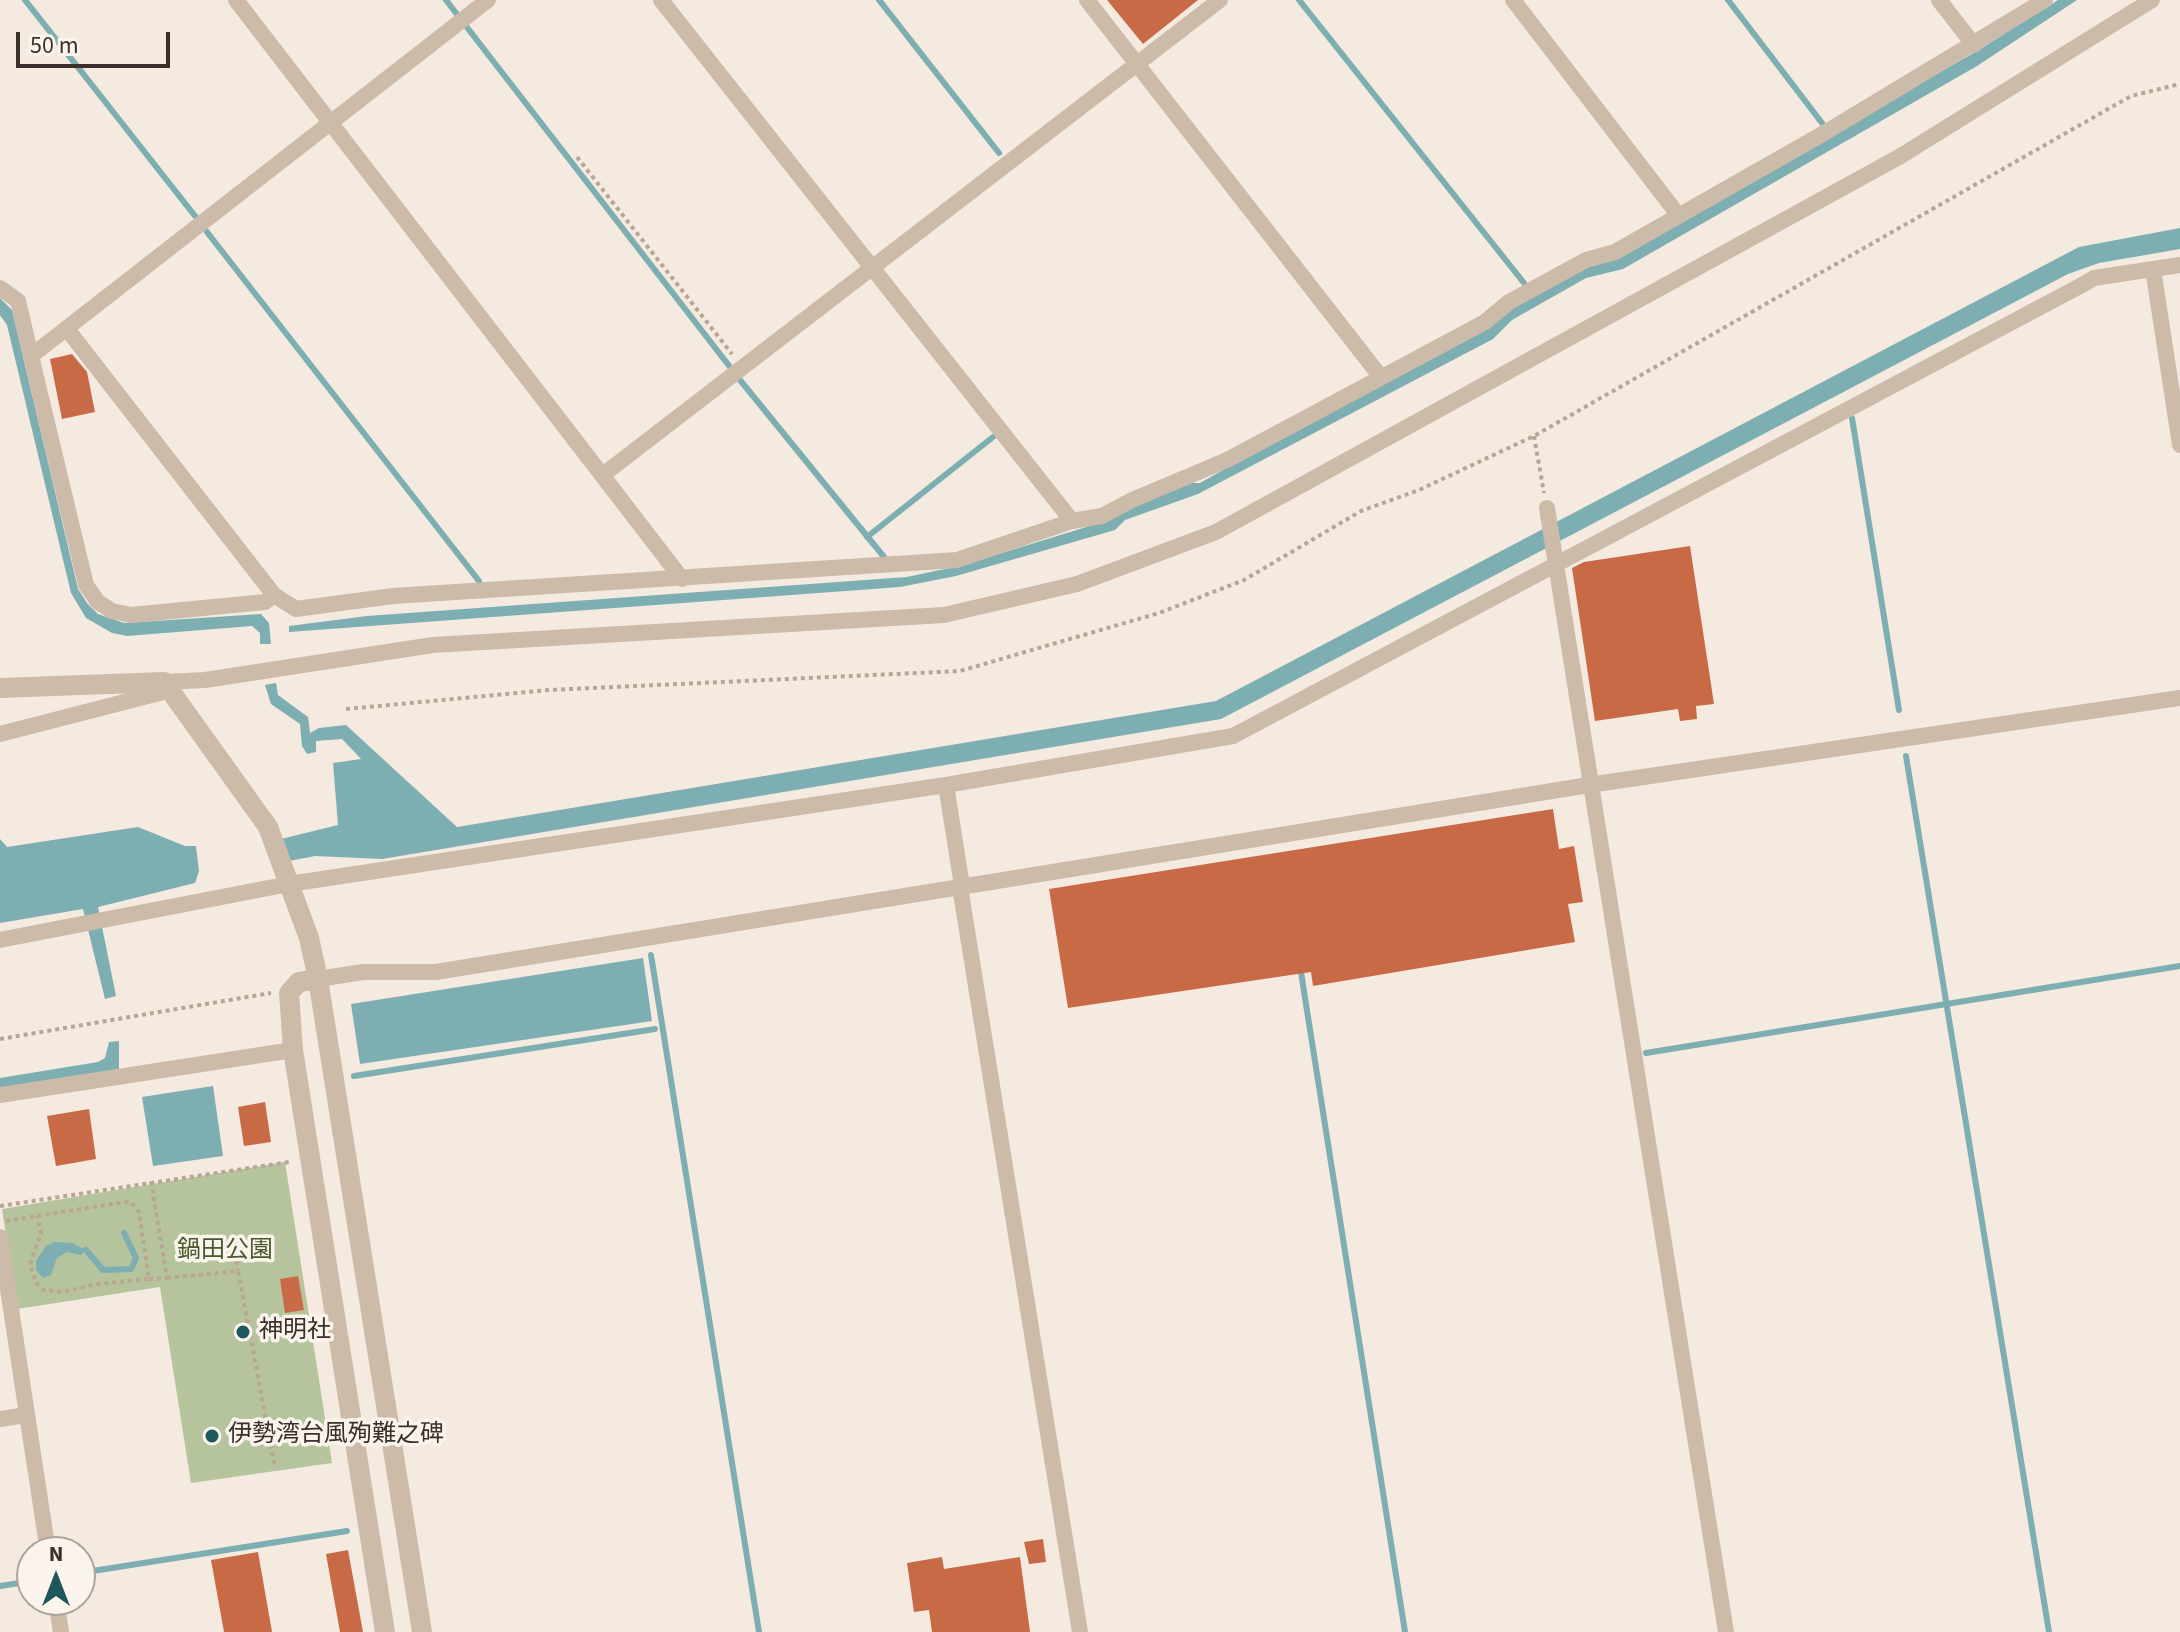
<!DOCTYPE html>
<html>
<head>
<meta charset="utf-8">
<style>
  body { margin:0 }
  #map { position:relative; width:2180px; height:1632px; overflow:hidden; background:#f4eadf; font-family:"Source Sans 3",sans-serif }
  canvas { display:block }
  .north { position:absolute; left:16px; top:1536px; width:80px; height:80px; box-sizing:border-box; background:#fbf4ec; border:2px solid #aea59e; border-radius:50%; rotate:0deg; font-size:22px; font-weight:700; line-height:32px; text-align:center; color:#3a2f2a }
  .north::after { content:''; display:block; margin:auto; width:28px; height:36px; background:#1e585d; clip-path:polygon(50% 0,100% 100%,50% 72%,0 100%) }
  .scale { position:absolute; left:16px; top:32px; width:154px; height:36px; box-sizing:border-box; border:4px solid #3a2f2a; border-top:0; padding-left:10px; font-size:24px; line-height:28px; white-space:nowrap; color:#3a2f2a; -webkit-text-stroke:6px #fbf4ec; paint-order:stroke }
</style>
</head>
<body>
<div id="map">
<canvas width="2180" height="1632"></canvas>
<div class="north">N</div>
<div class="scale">50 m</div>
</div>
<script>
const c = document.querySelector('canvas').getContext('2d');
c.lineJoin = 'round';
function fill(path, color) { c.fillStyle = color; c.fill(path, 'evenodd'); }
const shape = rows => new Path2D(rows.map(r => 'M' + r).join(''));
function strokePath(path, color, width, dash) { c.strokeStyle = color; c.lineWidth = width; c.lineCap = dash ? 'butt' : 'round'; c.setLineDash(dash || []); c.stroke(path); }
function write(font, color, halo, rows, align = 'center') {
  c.font = font + ' "Source Sans 3","Noto Sans JP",sans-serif'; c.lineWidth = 7; c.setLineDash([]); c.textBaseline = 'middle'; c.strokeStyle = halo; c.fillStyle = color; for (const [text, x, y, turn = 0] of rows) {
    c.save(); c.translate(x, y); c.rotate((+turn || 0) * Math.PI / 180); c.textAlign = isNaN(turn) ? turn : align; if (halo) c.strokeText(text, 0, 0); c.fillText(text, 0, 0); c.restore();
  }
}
fill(shape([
  [285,1162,332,1463,191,1483,160,1287,17,1309,2,1209]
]), '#b6c49e');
fill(shape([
  [2058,0,2077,0,1977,66,1623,269,1586,278,1512,320,1493,339,1198,494,1125,520,1115,530,956,576,900,587,289,632,289,626,367,616,907,577,963,565,1109,520,1123,510,1188,483,1200,483,1514,305,1737,188,1977,51],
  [2180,228,2180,249,2099,263,2068,274,1221,719,382,859,315,856,284,862,281,839,338,825,333,763,361,759,342,739,316,741,316,752,307,754,302,746,300,724,271,704,265,685,276,683,278,695,308,717,310,733,319,728,346,725,457,827,1216,701,2079,247],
  [0,298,12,310,78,589,87,603,98,614,124,623,261,614,269,623,271,644,260,644,260,633,252,626,127,636,112,633,86,618,71,593,7,325,0,315],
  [138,827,185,846,196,846,199,871,195,883,98,907,116,996,105,999,83,909,0,923,0,839,7,847],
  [643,958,652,1021,360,1064,351,1004],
  [119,1041,119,1069,0,1088,0,1078,98,1062,105,1058,109,1042],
  [213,1086,223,1156,153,1166,142,1097],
  [54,1242,72,1243,86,1250,81,1255,67,1252,57,1258,51,1275,43,1278,36,1270,36,1261,46,1246]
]), '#7daeb2');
strokePath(shape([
  [25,0,195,216],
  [446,0,456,13],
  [879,0,999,153],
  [1299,0,1524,283],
  [1728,0,1822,123],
  [466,26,730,367],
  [207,232,479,581],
  [740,380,884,557],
  [1852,418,1899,710],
  [867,537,993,437],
  [1906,756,2049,1632],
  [651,955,759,1632],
  [1300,966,1405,1632],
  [1646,1053,2180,966],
  [354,1076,655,1029],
  [86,1250,103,1270,131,1269,136,1258,124,1233],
  [80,1573,347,1531],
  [0,1586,32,1581]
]), '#7daeb2', 6);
fill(shape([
  [1107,0,1198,0,1143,44],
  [72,354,87,372,95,412,62,419,50,359],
  [1690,546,1714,704,1696,706,1697,719,1680,721,1678,709,1595,721,1572,568,1584,562],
  [1553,809,1559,849,1574,846,1583,902,1568,904,1575,942,1313,986,1311,972,1068,1008,1049,889],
  [265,1102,271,1142,244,1146,238,1107],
  [89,1109,96,1159,56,1166,47,1116],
  [298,1276,304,1310,285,1313,280,1279],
  [1043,1539,1046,1562,1029,1564,1024,1542],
  [348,1550,363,1632,340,1632,326,1554],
  [258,1552,272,1632,224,1632,211,1560],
  [942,1557,944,1569,1020,1557,1030,1632,932,1632,929,1610,914,1612,907,1563]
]), '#c96a47');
strokePath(shape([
  [577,157,732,354],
  [1534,436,1544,493],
  [346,709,549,690,960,671,1159,613,1244,580,1361,511,1419,490,1534,436,2131,96,2180,84],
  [0,1039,271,993],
  [0,1206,289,1162],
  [6,1221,37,1216,125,1202,131,1202,139,1212,149,1279,97,1284,63,1292,44,1290,36,1283,30,1264,41,1233,37,1216],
  [235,1253,238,1271],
  [167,1278,238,1271,275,1467],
  [149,1279,167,1278,151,1181]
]), '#b9a594', 4, [4, 4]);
strokePath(shape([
  [236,0,682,579],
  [661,0,1072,521],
  [1087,0,1380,376],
  [1513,0,1679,216],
  [1939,0,1974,45],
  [2153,269,2180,445],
  [0,288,18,301,31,356,488,0],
  [31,356,86,585,98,602,112,611,131,615,265,602,274,595,67,329],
  [604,474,1220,0],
  [1547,508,1726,1632],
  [274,595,296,609,393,596,957,560,1072,521,1102,516,1132,500,1227,460,1485,322,1509,302,1586,260,1615,252,1826,132,2045,0],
  [164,682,205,680,433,645,944,615,1077,584,1216,532,1899,157,2152,0],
  [0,734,171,690],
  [946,785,962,886],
  [960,887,1080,1632],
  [0,940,289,884,946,785,1233,736,2082,285,2094,278,2180,265],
  [318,979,363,972,436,972,1589,785,2180,698],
  [0,1095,293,1050],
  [0,1237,48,1552],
  [0,1419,26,1415],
  [56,1600,61,1632]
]), '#cdbbaa', 16);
strokePath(shape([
  [0,688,164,682,268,827,309,938,318,979,422,1632],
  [318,979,299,982,289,993,293,1050,385,1632]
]), '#cdbbaa', 20);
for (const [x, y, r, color] of [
  [243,1332,8,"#1e585d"],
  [212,1436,8,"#1e585d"]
]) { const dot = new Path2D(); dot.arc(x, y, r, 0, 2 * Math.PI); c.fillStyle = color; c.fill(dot); strokePath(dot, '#fbf4ec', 3); }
write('24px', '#48592d', '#fbf4ec', [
  ["鍋田公園",225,1252]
]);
write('24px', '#3a2f2a', '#fbf4ec', [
  ["神明社",259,1332],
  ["伊勢湾台風殉難之碑",228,1436]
], 'left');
</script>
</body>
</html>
